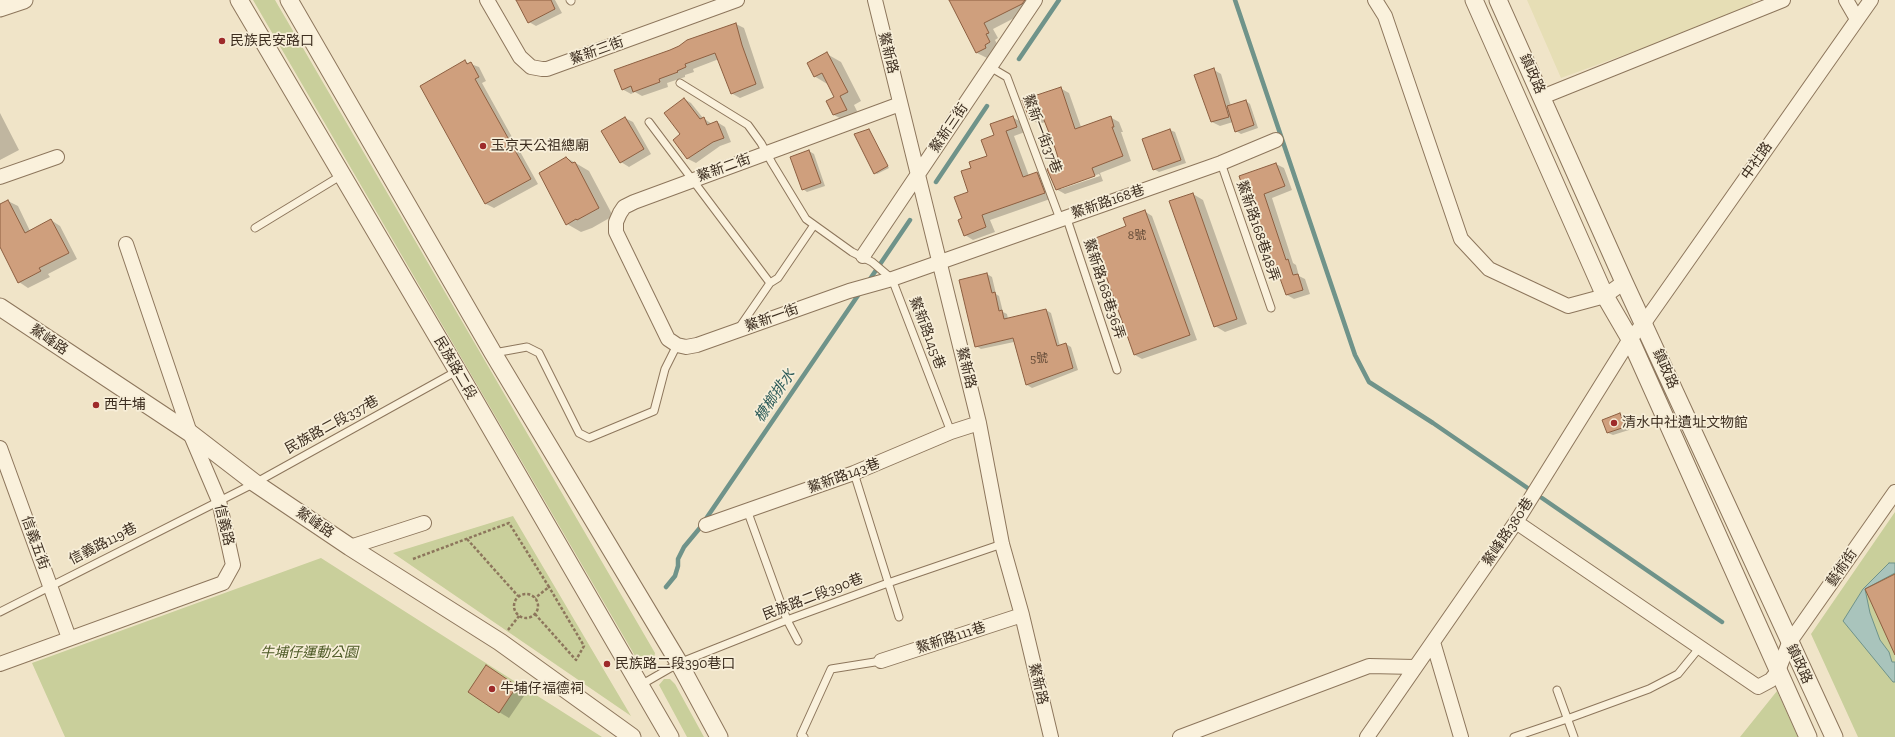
<!DOCTYPE html>
<html>
<head>
<meta charset="utf-8">
<style>
  body { margin:0 }
  canvas { display:block; background:#f0e4c8 }
</style>
</head>
<body>
<canvas width="1895" height="737"></canvas>
<script>
const c = document.querySelector('canvas').getContext('2d');
c.lineJoin = 'round';
function fill(path, color) { c.fillStyle = color; c.fill(path, 'evenodd'); }
const shape = rows => new Path2D(rows.map(r => 'M' + r).join(''));
function strokePath(path, color, width, dash) { c.strokeStyle = color; c.lineWidth = width; c.lineCap = dash ? 'butt' : 'round'; c.setLineDash(dash || []); c.stroke(path); }
function write(font, color, halo, rows, align = 'center') {
  c.font = font + ' "Zilla Slab","Noto Sans TC",serif'; c.lineWidth = 3.5; c.setLineDash([]); c.textBaseline = 'middle'; c.strokeStyle = halo; c.fillStyle = color; for (const [text, x, y, turn = 0] of rows) {
    c.save(); c.translate(x, y); c.rotate((+turn || 0) * Math.PI / 180); c.textAlign = isNaN(turn) ? turn : align; if (halo) c.strokeText(text, 0, 0); c.fillText(text, 0, 0); c.restore();
  }
}
fill(shape([
  [1527,0,1752,0,1755,7,1561,78]
]), '#e6deb5');
fill(shape([
  [253,0,275,0,655,653,654,658,648,663,642,664,638,661],
  [1895,512,1895,737,1858,737,1811,634],
  [513,516,631,716,393,553],
  [321,558,602,737,65,737,32,663],
  [664,679,670,679,675,684,704,737,687,737,659,685],
  [1777,691,1798,737,1740,737]
]), '#c9cf9b');
const water = shape([
  [1889,563,1895,563,1895,573,1865,589,1870,613,1880,640,1889,652,1892,662,1895,662,1895,682,1893,682,1843,621,1863,589,1889,563]
]);
fill(water, '#a9c4bc');
strokePath(water, '#6f938a', 1);
fill(shape([
  [518,0,555,0,562,13,536,26,529,22],
  [950,0,1025,0,1028,7,1024,13,993,29,998,38,995,40,999,48,996,54,987,58,977,53],
  [736,24,744,28,764,88,740,98,731,93,719,59,693,69,694,72,685,75,685,77,667,83,668,87,642,96,635,92,631,94,622,89,670,51],
  [827,54,841,62,861,101,854,105,861,119,849,123,834,115,835,97,829,85,814,76],
  [465,62,479,67,486,81,482,83,538,184,494,208,486,204,421,86],
  [1214,70,1221,74,1231,106,1246,101,1250,104,1258,128,1241,134,1236,131,1233,122,1220,126,1212,122],
  [1060,88,1069,93,1081,127,1110,117,1119,122,1123,132,1121,132,1131,161,1100,173,1103,181,1065,194,1056,189,1062,165,1045,122,1039,124,1030,119],
  [1099,174,1100,176,1061,189,1061,187],
  [684,99,691,103,703,118,712,124,717,122,725,127,731,142,720,146,696,163,688,159,674,140,682,135],
  [0,113,19,150,0,160],
  [1012,117,1021,122,1025,132,1014,136,1029,176,1037,173,1046,178,1053,198,990,220,995,232,973,240,965,235,963,219,969,192,972,168,988,156,995,136],
  [625,118,633,122,651,154,629,167,621,162],
  [869,130,889,168,877,174,875,173],
  [1170,130,1175,132,1186,163,1159,172,1154,169],
  [809,151,814,154,825,186,807,192,803,189],
  [567,158,589,171,613,216,592,228,581,232,567,224],
  [1276,164,1284,168,1292,190,1272,198,1293,263,1296,265,1299,276,1305,279,1310,294,1294,299,1287,295,1280,275,1271,271,1240,177],
  [1193,194,1203,200,1247,324,1225,332,1215,326],
  [8,201,18,206,30,231,51,220,60,226,77,259,48,274,50,277,28,288,19,282,0,245,0,205],
  [1144,211,1152,216,1197,340,1142,359,1135,355,1094,239,1128,227],
  [987,274,992,277,996,294,999,296,1003,312,1007,314,1008,319,1046,310,1051,313,1060,346,1066,344,1071,347,1078,370,1032,388,1027,385,1014,342,981,349,976,346],
  [1620,414,1625,417,1629,430,1613,435,1608,433],
  [496,672,526,693,509,718,499,712]
]), '#0003');
strokePath(shape([
  [1235,0,1355,355,1369,382,1433,423,1529,489],
  [1019,59,1059,0],
  [936,182,987,106],
  [868,282,910,220],
  [1542,498,1722,622],
  [666,587,675,576,678,566,678,559,684,547,699,529,861,291]
]), '#6f938a', 4.5);
const building = shape([
  [516,0,551,0,555,9,528,23,516,0],
  [949,0,1025,0,1022,4,984,23,989,33,986,34,990,42,985,45,986,48,976,53,949,0],
  [736,23,742,45,756,84,731,94,715,53,685,64,686,67,677,71,678,72,659,79,660,82,633,92,631,86,622,90,614,70,670,50,679,46,687,40,736,23],
  [827,52,848,92,840,96,847,110,833,115,826,101,834,97,822,73,814,77,807,63,827,52],
  [465,60,467,64,471,62,479,77,475,79,531,179,485,204,420,86,465,60],
  [1214,68,1229,117,1211,122,1194,75,1214,68],
  [1061,87,1075,129,1111,116,1114,127,1112,127,1123,156,1092,168,1095,176,1056,190,1047,169,1060,164,1055,148,1042,115,1030,120,1022,100,1061,87],
  [684,98,700,119,704,117,707,125,717,121,724,138,713,142,687,159,673,140,680,134,664,113,684,98],
  [1246,100,1254,125,1235,132,1227,106,1246,100],
  [1013,116,1017,127,1006,131,1023,177,1037,172,1045,193,982,215,986,227,964,236,958,220,962,218,954,197,968,192,961,171,971,168,969,162,987,156,981,140,994,135,990,124,1013,116],
  [625,117,644,149,620,163,601,131,625,117],
  [869,129,888,166,874,174,854,134,869,129],
  [1170,129,1181,160,1153,170,1142,139,1170,129],
  [809,150,821,183,802,190,790,157,809,150],
  [566,157,572,163,575,162,599,208,577,220,576,219,566,225,539,173,566,157],
  [1276,163,1285,186,1264,194,1286,260,1288,259,1293,275,1298,274,1303,290,1286,295,1277,270,1271,272,1239,176,1276,163],
  [1193,193,1237,319,1214,327,1169,201,1193,193],
  [8,200,25,233,51,219,69,253,39,268,41,271,18,283,0,247,0,204,8,200],
  [1145,210,1190,335,1134,355,1093,239,1126,226,1123,218,1145,210],
  [987,273,992,293,995,292,999,311,1002,310,1004,319,1046,309,1057,346,1066,343,1073,368,1026,385,1013,338,975,347,959,280,987,273],
  [1620,413,1625,427,1607,433,1602,420,1620,413],
  [1895,574,1895,655,1865,589,1895,574],
  [486,665,517,686,499,713,468,692,486,665]
]);
fill(building, '#cf9f7d');
strokePath(building, '#8d5f41', 1);
const service = shape([
  [570,0,571,1],
  [990,67,1007,77,1060,219],
  [680,83,748,125,761,143,772,163,806,219,852,252,872,262,892,279,951,432],
  [649,122,770,283],
  [1221,163,1271,308],
  [1066,216,1117,370],
  [255,228,342,175],
  [739,328,770,283,778,278,814,225],
  [494,353,527,347,539,353,579,433,589,438,654,411,665,369,677,345],
  [854,473,899,617],
  [747,510,787,620,798,641],
  [0,612,255,483,457,371],
  [639,686,679,663,787,620,888,583,1002,544],
  [1557,690,1574,737],
  [804,737,801,735,831,669,881,661],
  [1514,737,1567,719,1649,689,1678,674,1700,647]
]);
const minor = shape([
  [487,0,520,57,531,67,542,69,547,69,737,0],
  [875,0,979,423,1002,544,1022,615,1051,737],
  [1375,0,1385,16,1461,239,1489,269,1568,306,1605,296,1624,282],
  [1846,0,1857,19],
  [1542,97,1783,0],
  [900,104,634,202,624,207,620,213,616,222,616,232,668,339,677,345,686,347,697,345,849,291,892,279,1221,163,1276,140],
  [0,177,57,157],
  [863,256,1035,0],
  [0,448,69,638],
  [1516,522,1758,687,1771,680,1778,671,1789,643,1895,492],
  [706,525,854,473,951,432,979,423],
  [350,547,424,523],
  [1433,642,1461,737],
  [881,661,1022,615],
  [0,664,223,583,233,565,219,501,190,433,126,244],
  [1180,737,1369,666,1415,667],
  [1367,737,1516,522,1630,339,1644,323,1871,0]
]);
const tertiary = shape([
  [239,0,457,370,670,737],
  [289,0,493,353,679,663,719,737],
  [1474,0,1605,296,1630,339,1808,737],
  [1498,0,1624,282,1834,737],
  [0,8,24,0],
  [0,307,190,433,255,483,350,547,500,642,632,737]
]);
strokePath(service, '#8d765c', 9);
strokePath(minor, '#8d765c', 16);
strokePath(tertiary, '#8d765c', 19);
strokePath(shape([
  [467,539,518,596],
  [413,559,509,523,549,587,535,598],
  '514 606a12 12 0 1 1 24 0a12 12 0 1 1-24 0Z',
  [535,614,576,660,584,646,549,587],
  [508,630,519,616]
]), '#8d765c', 2.5, [3, 2]);
strokePath(service, '#faf1dc', 7);
strokePath(minor, '#faf1dc', 14);
strokePath(tertiary, '#faf1dc', 17);
for (const [x, y, r, color] of [
  [222,41,4,"#9e2a2b"],
  [483,146,4,"#9e2a2b"],
  [96,405,4,"#9e2a2b"],
  [1614,423,4,"#9e2a2b"],
  [607,664,4,"#9e2a2b"],
  [492,689,4,"#9e2a2b"]
]) { const dot = new Path2D(); dot.arc(x, y, r, 0, 2 * Math.PI); c.fillStyle = color; c.fill(dot); strokePath(dot, '#f7eed8', 1.5); }
write('12px', '#624a37', null, [
  ["8號",1137,236],
  ["5號",1039,359]
]);
write('14px', '#3d2e20', '#f7eed8', [
  ["民族民安路口",230,41],
  ["玉京天公祖總廟",491,146],
  ["西牛埔",104,405],
  ["清水中社遺址文物館",1622,423],
  ["民族路二段390巷口",615,664],
  ["牛埔仔福德祠",500,689]
], 'left');
write('14px', '#3d2e20', '#f7eed8', [
  ["鰲新三街",597,51,-20],
  ["鰲新路",888,53,76],
  ["鎮政路",1532,74,66],
  ["鰲新三街",949,128,-56],
  ["鰲新一街37巷",1042,134,69],
  ["中社路",1757,161,-55],
  ["鰲新二街",724,168,-20],
  ["鰲新路168巷",1108,202,-19],
  ["鰲新路168巷48弄",1258,231,71],
  ["鰲新路168巷36弄",1104,289,72],
  ["鰲新一街",772,318,-20],
  ["鰲新路145巷",927,333,69],
  ["鰲峰路",49,340,34],
  ["民族路二段",455,368,60],
  ["鰲新路",966,368,76],
  ["鎮政路",1665,369,66],
  ["民族路二段337巷",332,425,-29],
  ["鰲新路143巷",844,476,-20],
  ["鰲峰路",315,523,34],
  ["信義路",224,525,77],
  ["鰲峰路380巷",1508,532,-56],
  ["信義五街",35,543,70],
  ["信義路119巷",103,544,-27],
  ["藝術街",1842,568,-55],
  ["民族路二段390巷",813,597,-21],
  ["鰲新路111巷",951,638,-18],
  ["鎮政路",1799,664,65],
  ["鰲新路",1038,684,77]
]);
write('italic 14px', '#4d5a26', '#f7eed8', [
  ["牛埔仔運動公園",309,653]
]);
write('italic 15px', '#2f5d5a', '#f7eed8', [
  ["槺榔排水",775,396,-56]
]);
</script>
</body>
</html>
